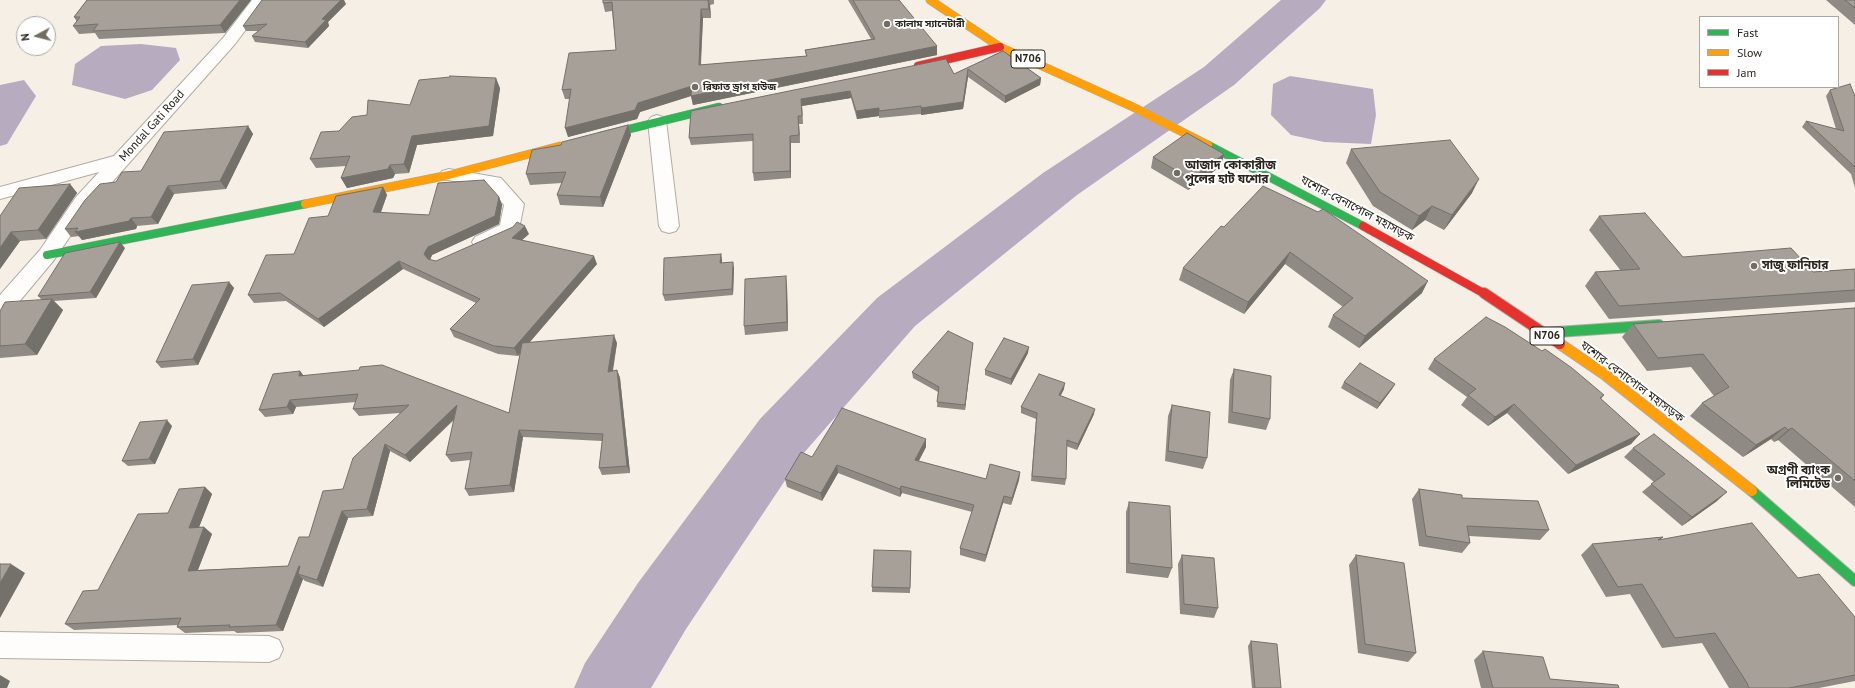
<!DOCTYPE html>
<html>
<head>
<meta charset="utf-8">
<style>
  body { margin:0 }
  #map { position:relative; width:1855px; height:688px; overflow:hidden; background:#f6efe6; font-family:"PT Sans",sans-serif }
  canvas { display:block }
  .legend { position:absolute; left:1699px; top:16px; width:140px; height:72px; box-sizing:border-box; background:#fff; border:1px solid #aaa8a5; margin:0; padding:5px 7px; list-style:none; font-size:12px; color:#2b251d }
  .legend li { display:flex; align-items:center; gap:8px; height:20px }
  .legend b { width:20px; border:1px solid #aaa8a5 }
  .north { position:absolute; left:16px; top:16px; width:40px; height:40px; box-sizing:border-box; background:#fff; border:1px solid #aaa8a5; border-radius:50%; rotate:263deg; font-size:11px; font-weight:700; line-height:16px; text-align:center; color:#2b251d }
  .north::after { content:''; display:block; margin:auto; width:14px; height:18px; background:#726c63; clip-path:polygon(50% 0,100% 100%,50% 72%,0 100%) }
</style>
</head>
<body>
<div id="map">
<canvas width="1855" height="688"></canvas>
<ul class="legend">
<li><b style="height:5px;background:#30b455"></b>Fast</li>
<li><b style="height:5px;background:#ff9f0a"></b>Slow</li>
<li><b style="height:5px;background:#e5322d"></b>Jam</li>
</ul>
<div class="north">N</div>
</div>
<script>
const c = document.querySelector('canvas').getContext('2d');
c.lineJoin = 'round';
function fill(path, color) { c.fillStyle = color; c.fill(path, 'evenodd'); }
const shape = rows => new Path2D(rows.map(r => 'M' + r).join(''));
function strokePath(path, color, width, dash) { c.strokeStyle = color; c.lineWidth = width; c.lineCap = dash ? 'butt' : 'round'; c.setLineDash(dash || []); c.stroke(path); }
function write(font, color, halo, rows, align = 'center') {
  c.font = font + ' "PT Sans","Noto Sans Bengali",sans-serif'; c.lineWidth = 4; c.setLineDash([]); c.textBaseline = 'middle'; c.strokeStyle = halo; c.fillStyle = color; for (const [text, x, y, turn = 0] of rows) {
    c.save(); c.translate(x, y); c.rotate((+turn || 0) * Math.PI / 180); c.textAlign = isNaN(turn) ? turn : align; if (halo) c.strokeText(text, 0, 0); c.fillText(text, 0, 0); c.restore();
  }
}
fill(shape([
  [141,44,176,48,180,60,152,90,125,99,72,85,75,64,101,46],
  [1290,76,1373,89,1376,115,1371,144,1324,142,1291,135,1271,115,1273,84],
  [24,80,36,96,7,144,0,146,0,85]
]), '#b6abbf');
fill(shape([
  [1281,0,1326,0,1320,8,1234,85,1077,195,915,326,802,455,686,629,651,688,574,688,585,663,638,583,760,419,877,298,1043,173,1204,67,1281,0]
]), '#b6abbf');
const street = shape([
  [252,0,268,0,235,44,90,207,54,260,8,315,0,317,0,295,40,250,76,197,99,172,0,199,0,187,114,156,223,38,252,0],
  [657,115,663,117,666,121,679,226,676,231,669,233,662,231,659,226,648,121,651,117,657,115],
  [449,169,501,178,524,204,519,229,516,234,489,247,482,249,475,247,472,242,475,237,500,225,504,205,488,187,442,179,440,175,442,171,449,169],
  [0,632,269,636,279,640,283,649,279,658,269,662,0,658,0,632]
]);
const fastFar1 = shape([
  [601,136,719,107],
  [1208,145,1363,226],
  [47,255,305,204]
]);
const fast = shape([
  [1543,333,1659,325],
  [1752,491,1855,581]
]);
const slowFar1 = shape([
  [930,0,1000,47,1133,107,1208,145],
  [305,204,449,175,560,146]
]);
const slow = shape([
  [1560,344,1604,374,1752,491]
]);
const jamFar1 = shape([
  [918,66,1000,47],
  [1363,226,1485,294]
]);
const jam = shape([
  [1484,293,1560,344]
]);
strokePath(street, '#b2aca5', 2);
strokePath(fastFar1, '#b2aca5', 9);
strokePath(fast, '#b2aca5', 12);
strokePath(slowFar1, '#b2aca5', 9);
strokePath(slow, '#b2aca5', 12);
strokePath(jamFar1, '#b2aca5', 9);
strokePath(jam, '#b2aca5', 12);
fill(street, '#fefdfb');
strokePath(fastFar1, '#30b455', 8);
strokePath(fast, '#30b455', 10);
strokePath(slowFar1, '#ff9f0a', 8);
strokePath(slow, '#ff9f0a', 10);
strokePath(jamFar1, '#e5322d', 8);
strokePath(jam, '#e5322d', 10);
fill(shape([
  [87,0,251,0,225,33,99,39,95,33,79,34,73,26,77,22,74,17],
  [603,0,714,0,714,4,710,5,711,18,703,18,701,65,806,56,805,50,871,39,848,0,899,0,937,55,693,105,691,96,640,112,637,119,568,137,570,99,565,99,562,90,616,50,612,11,605,12,603,3],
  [1826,0,1855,0,1855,25],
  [346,4,328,22,329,26,308,48,255,42,252,36,259,31,246,31,243,26],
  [1003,51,1041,78,1040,85,1005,103,968,77,963,109,921,115,921,114,879,118,879,116,857,119,851,98,802,106,803,124,799,124,800,143,791,143,791,178,754,181,753,173,753,141,691,145,689,138,691,111,954,74],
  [500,88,493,136,417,145,409,173,395,174,393,178,347,188,341,178,346,166,316,168,310,159,367,115,410,105],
  [1830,90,1855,96,1855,188,1851,174,1802,127,1806,121,1836,129,1826,96],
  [628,125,631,135,603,207,560,205,557,195,562,183,530,185,526,174,561,145],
  [248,126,253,134,226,189,174,194,158,224,137,226,136,229,82,240,80,236,71,237,65,229,116,182],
  [1351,149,1472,193,1444,230,1425,220,1412,230,1373,206,1346,163],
  [1224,154,1221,166,1188,190,1151,168,1153,157],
  [70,184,77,193,46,239,20,241,0,269,0,216],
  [383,187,387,195,380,213,429,215,499,197,502,205,499,224,432,255,430,260,436,261,529,234,522,240,597,264,529,342,617,343,613,371,617,370,620,378,630,473,602,475,599,468,602,441,523,437,514,492,469,496,465,489,471,460,451,462,446,455,454,420,410,462,390,451,373,516,348,518,323,587,305,581,303,579,283,631,237,633,234,631,185,633,177,627,178,625,74,630,65,624,98,590,168,513,205,487,212,494,199,527,204,527,212,534,198,570,288,566,343,489,400,413,359,416,353,409,356,402,296,407,293,414,265,417,259,410,300,371,303,375,509,413,520,353,518,356,498,354,454,337,450,329,476,303,403,269,324,327,286,301,254,303,248,295,294,254,328,216],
  [1599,216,1683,257,1813,272,1855,269,1855,302,1609,319,1585,286,1595,272,1621,271,1589,230],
  [1224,227,1422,293,1359,348,1328,327,1333,315,1343,307,1285,264,1244,314,1179,280,1183,268],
  [125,248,96,298,54,301,63,310,37,355,0,358,0,311,42,300,38,296],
  [721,254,722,263,734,268,733,295,665,301,663,295],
  [229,282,234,288,198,365,161,368,156,362],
  [787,285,788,331,745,335,744,326],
  [1855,308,1855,507,1778,440,1774,442,1771,439,1743,457,1690,416,1702,403,1714,396,1691,367,1647,371,1622,337,1633,324],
  [973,343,965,410,937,407,938,392,913,378,912,372],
  [1028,353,1011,385,985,375,985,370],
  [1434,359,1604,395,1601,399,1640,434,1631,444,1568,474,1507,413,1488,426,1461,405,1467,397,1428,369],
  [1234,369,1270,419,1266,430,1228,423,1230,380],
  [1344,382,1395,384,1392,389,1377,409,1341,388],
  [1064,389,1060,396,1094,414,1077,450,1066,446,1066,479,1065,485,1031,481,1036,419,1021,413,1021,407],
  [1172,405,1207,458,1203,469,1165,461,1168,416],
  [172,426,155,464,128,466,122,461],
  [926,447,919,461,986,479,1020,472,1019,480,1011,505,1003,503,985,562,960,555,960,548,972,512,902,493,900,497,838,473,822,501,787,487,785,479,812,457],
  [1633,448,1717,501,1682,526,1642,492,1654,482,1624,457],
  [1419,489,1462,498,1549,530,1540,540,1469,536,1470,543,1462,553,1419,546,1412,499],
  [1129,502,1172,568,1168,578,1126,573,1126,512],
  [1663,537,1660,540,1798,578,1855,617,1855,681,1819,688,1729,688,1702,643,1662,648,1630,594,1606,597,1581,555,1592,544],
  [1182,555,1218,608,1214,618,1180,614,1178,564],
  [1356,555,1416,653,1408,662,1358,653,1349,565],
  [911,556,910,593,872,592,872,587],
  [1251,641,1281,688,1252,688,1248,646],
  [1483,651,1550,679,1619,688,1481,688,1474,660]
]), '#8f8a83');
fill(shape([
  [240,0,251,0,225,33,220,25],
  [341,0,344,0,346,4,328,22,329,26,308,48,305,42,322,19],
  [708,0,710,5,711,18,709,9],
  [701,9,703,18,700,74,699,65],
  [937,46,937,55,693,105,691,96,640,112,637,119,568,137,565,128,638,103,692,86],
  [968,69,968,77,963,109,921,115,921,108],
  [496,78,500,88,493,136,417,145,409,173,404,164,412,136],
  [1041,78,1040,85,1005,103,1005,96],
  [850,91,851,98,802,106,803,124,801,99],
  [879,108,879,116,857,119,856,111],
  [798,116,799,124,800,143,799,135],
  [628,125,631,135,603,207,600,197],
  [248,126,253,134,226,189,220,181],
  [790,136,791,143,791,178,790,171],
  [1224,154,1221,166,1188,190,1191,179],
  [390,165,395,174,393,178,347,188,341,178],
  [1479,179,1472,193,1444,230,1452,215],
  [70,184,77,193,46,239,38,230],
  [168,186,174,194,158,224,151,217],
  [383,187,387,195,378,221,373,212],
  [499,197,502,205,499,224,432,255,429,262,424,254,428,247],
  [1432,206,1425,220,1412,230,1419,216],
  [131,218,137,226,136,229,82,240,75,232],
  [525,226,529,234,515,246,512,238],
  [11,232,20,241,0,269,0,248],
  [120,242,125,248,96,298,90,292],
  [1290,252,1285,264,1244,314,1248,302],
  [721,254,722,260,722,268,720,263],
  [594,256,597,264,518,356,514,348],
  [399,261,403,269,324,327,318,319],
  [733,262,734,268,733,295,732,289],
  [786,276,787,285,788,331,787,322],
  [1428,281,1422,293,1359,348,1365,336],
  [229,282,234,288,198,365,193,359],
  [52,299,63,310,37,355,25,344],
  [614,335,617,343,611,379,608,372],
  [973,343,972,349,965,410,965,405],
  [1029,347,1028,353,1011,385,1011,379],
  [617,370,620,378,630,473,627,466],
  [300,371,306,379,299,376],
  [1065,383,1064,389,1058,401,1059,395],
  [1395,384,1392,389,1377,409,1380,403],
  [290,400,296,407,293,414,287,407],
  [1514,404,1507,413,1488,426,1495,417],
  [457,405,461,412,410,462,405,455],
  [1095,409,1094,414,1077,450,1078,444],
  [167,420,172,426,155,464,149,459],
  [1785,427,1771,439,1743,457,1756,445],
  [1792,428,1778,440,1774,442,1788,430],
  [519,430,523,437,514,492,510,485],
  [1640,434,1631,444,1568,474,1576,465],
  [926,439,926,447,915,467,915,460],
  [385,444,390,451,373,516,367,509],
  [837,465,838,473,822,501,821,493],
  [1020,472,1019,480,1011,505,1012,498],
  [901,486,902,493,900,497,900,489],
  [205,487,212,494,196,535,189,528],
  [1727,492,1717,501,1682,526,1692,517],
  [1004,496,1003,503,985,562,986,555],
  [342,511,348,518,323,587,317,580],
  [204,527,212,534,195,577,188,571],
  [11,564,25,573,0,618,0,583],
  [299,566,305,572,298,574,303,579,283,631,276,625],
  [0,675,10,681,7,688,0,688]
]), '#74706a');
const building = shape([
  [87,0,240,0,220,25,93,31,98,24,73,26,80,17,74,17,87,0],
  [262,0,341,0,322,19,326,20,305,42,252,36,267,24,243,26,262,0],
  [603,0,708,0,709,9,701,9,699,65,807,56,805,50,875,39,853,0,899,0,937,46,691,96,692,86,638,103,635,110,565,128,571,89,562,90,569,53,616,50,612,2,603,3,603,0],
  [1845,0,1855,0,1855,8,1845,0],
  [1003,51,1041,78,1005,96,968,69,963,102,921,108,921,106,879,111,879,108,856,111,850,91,801,99,802,116,798,116,799,135,790,136,790,171,753,173,753,134,689,138,691,111,946,59,954,74,1003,51],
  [450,76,496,78,489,126,412,136,404,164,390,165,388,169,341,178,350,156,310,159,321,132,339,131,352,117,367,115,368,100,410,105,419,80,450,77,450,76],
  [1850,84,1855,96,1855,167,1806,121,1844,131,1830,90,1850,84],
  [628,125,600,197,557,195,566,172,526,174,532,150,561,145,562,142,628,125],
  [248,126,220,181,168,186,151,217,131,218,129,221,75,232,78,228,65,229,85,200,100,184,116,182,122,172,141,171,164,132,248,126],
  [1187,133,1224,154,1191,179,1153,157,1187,133],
  [1450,140,1479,179,1452,215,1432,206,1419,216,1380,192,1351,149,1450,140],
  [484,180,499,197,495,216,428,247,424,254,428,259,436,261,513,227,517,222,525,226,512,238,594,256,514,348,494,346,450,329,480,299,399,261,318,319,280,293,248,295,266,255,294,254,309,218,328,216,336,196,383,187,373,212,429,215,438,183,484,180],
  [70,184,38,230,11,232,0,248,0,216,19,188,70,184],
  [1263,186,1318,212,1323,209,1428,281,1365,336,1333,315,1353,298,1290,252,1248,302,1183,268,1221,226,1224,227,1263,186],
  [1645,213,1683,257,1791,248,1813,272,1855,269,1855,290,1619,306,1595,272,1640,269,1599,216,1645,213],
  [120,242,90,292,38,296,65,253,120,242],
  [721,254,720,263,733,262,732,289,663,295,664,258,721,254],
  [786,276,787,322,744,326,745,279,786,276],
  [229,282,193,359,156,362,192,285,229,282],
  [52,299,25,344,0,346,0,311,5,302,52,299],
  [1855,308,1855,481,1792,428,1788,430,1785,427,1756,445,1702,403,1729,387,1703,354,1658,358,1633,324,1855,308],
  [1486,317,1505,327,1542,351,1545,349,1572,368,1604,395,1600,398,1640,434,1576,465,1514,404,1495,417,1468,395,1476,389,1434,359,1486,317],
  [948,331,973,343,965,405,937,402,939,387,912,372,948,331],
  [614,335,608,372,617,370,627,466,599,468,603,434,519,430,510,485,465,489,472,452,446,455,457,405,405,455,385,444,367,509,342,511,317,580,298,574,300,566,299,566,276,625,229,627,230,625,177,627,181,618,65,624,83,591,98,590,138,514,168,513,179,489,205,487,189,528,204,527,188,571,288,566,299,537,309,537,323,491,343,489,353,458,409,405,353,409,358,394,290,400,287,407,259,410,273,374,300,371,299,376,359,370,360,367,382,365,509,413,522,343,614,335],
  [1004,338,1029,347,1011,379,985,370,1004,338],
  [1360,363,1395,384,1380,403,1344,382,1360,363],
  [1234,369,1271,376,1270,419,1232,412,1234,369],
  [1039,374,1065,383,1059,395,1095,409,1078,444,1067,440,1066,479,1032,476,1037,413,1021,407,1039,374],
  [1172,405,1210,412,1207,458,1168,451,1172,405],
  [842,408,926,439,915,460,986,479,990,464,1020,472,1012,498,1004,496,986,555,960,548,974,505,901,486,900,489,837,465,821,493,785,479,801,452,812,457,842,408],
  [167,420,149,459,122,461,140,422,167,420],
  [1654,434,1727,492,1692,517,1651,484,1665,474,1633,448,1654,434],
  [1419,489,1462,495,1462,498,1538,501,1549,530,1467,526,1470,543,1426,536,1419,489],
  [1129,502,1170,506,1172,568,1129,563,1129,502],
  [1752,523,1798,578,1819,574,1855,617,1855,675,1789,688,1749,688,1747,683,1715,633,1675,638,1642,584,1618,587,1592,544,1663,537,1658,540,1752,523],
  [874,550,911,551,910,588,872,587,874,550],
  [1182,555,1214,558,1218,608,1184,604,1182,555],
  [1356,555,1404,563,1416,653,1365,644,1356,555],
  [0,564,11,564,0,583,0,564],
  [1251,641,1277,644,1281,688,1255,688,1251,641],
  [1483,651,1543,657,1550,679,1618,685,1619,688,1493,688,1483,651]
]);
fill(building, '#a6a098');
strokePath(building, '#74706a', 1);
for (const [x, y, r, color] of [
  [887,24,4,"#726c63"],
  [695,87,4,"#726c63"],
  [1177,173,4,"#726c63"],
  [1754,266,4,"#726c63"],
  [1838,478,4,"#726c63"]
]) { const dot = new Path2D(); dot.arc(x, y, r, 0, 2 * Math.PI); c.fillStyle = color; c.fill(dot); strokePath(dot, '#fff', 1.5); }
write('bold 10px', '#2b251d', '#fff', [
  ["কালাম স্যানেটারী",895,24],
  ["রিফাত ড্রাগ হাউজ",703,87]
], 'left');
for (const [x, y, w] of [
  [1028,59,34],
  [1547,336,34]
]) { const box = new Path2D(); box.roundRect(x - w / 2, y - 9, w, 18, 3); c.fillStyle = '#fff'; c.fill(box); strokePath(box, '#2b251d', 1); }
write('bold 11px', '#2b251d', null, [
  ["N706",1028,59],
  ["N706",1547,336]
]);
write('12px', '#2b251d', '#fff', [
  ["Mondal Gati Road",152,126,-48],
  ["যশোর-বেনাপোল মহাসড়ক",1357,209,28],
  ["যশোর-বেনাপোল মহাসড়ক",1632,382,37]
]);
write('bold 12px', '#2b251d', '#fff', [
  ["আজাদ কোকারীজ",1185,166],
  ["পুলের হাট যশোর",1185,180],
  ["সাজু ফানিচার",1762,266],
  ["অগ্রণী ব্যাংক",1830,471,"right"],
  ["লিমিটেড",1830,485,"right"]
], 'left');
</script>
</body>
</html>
